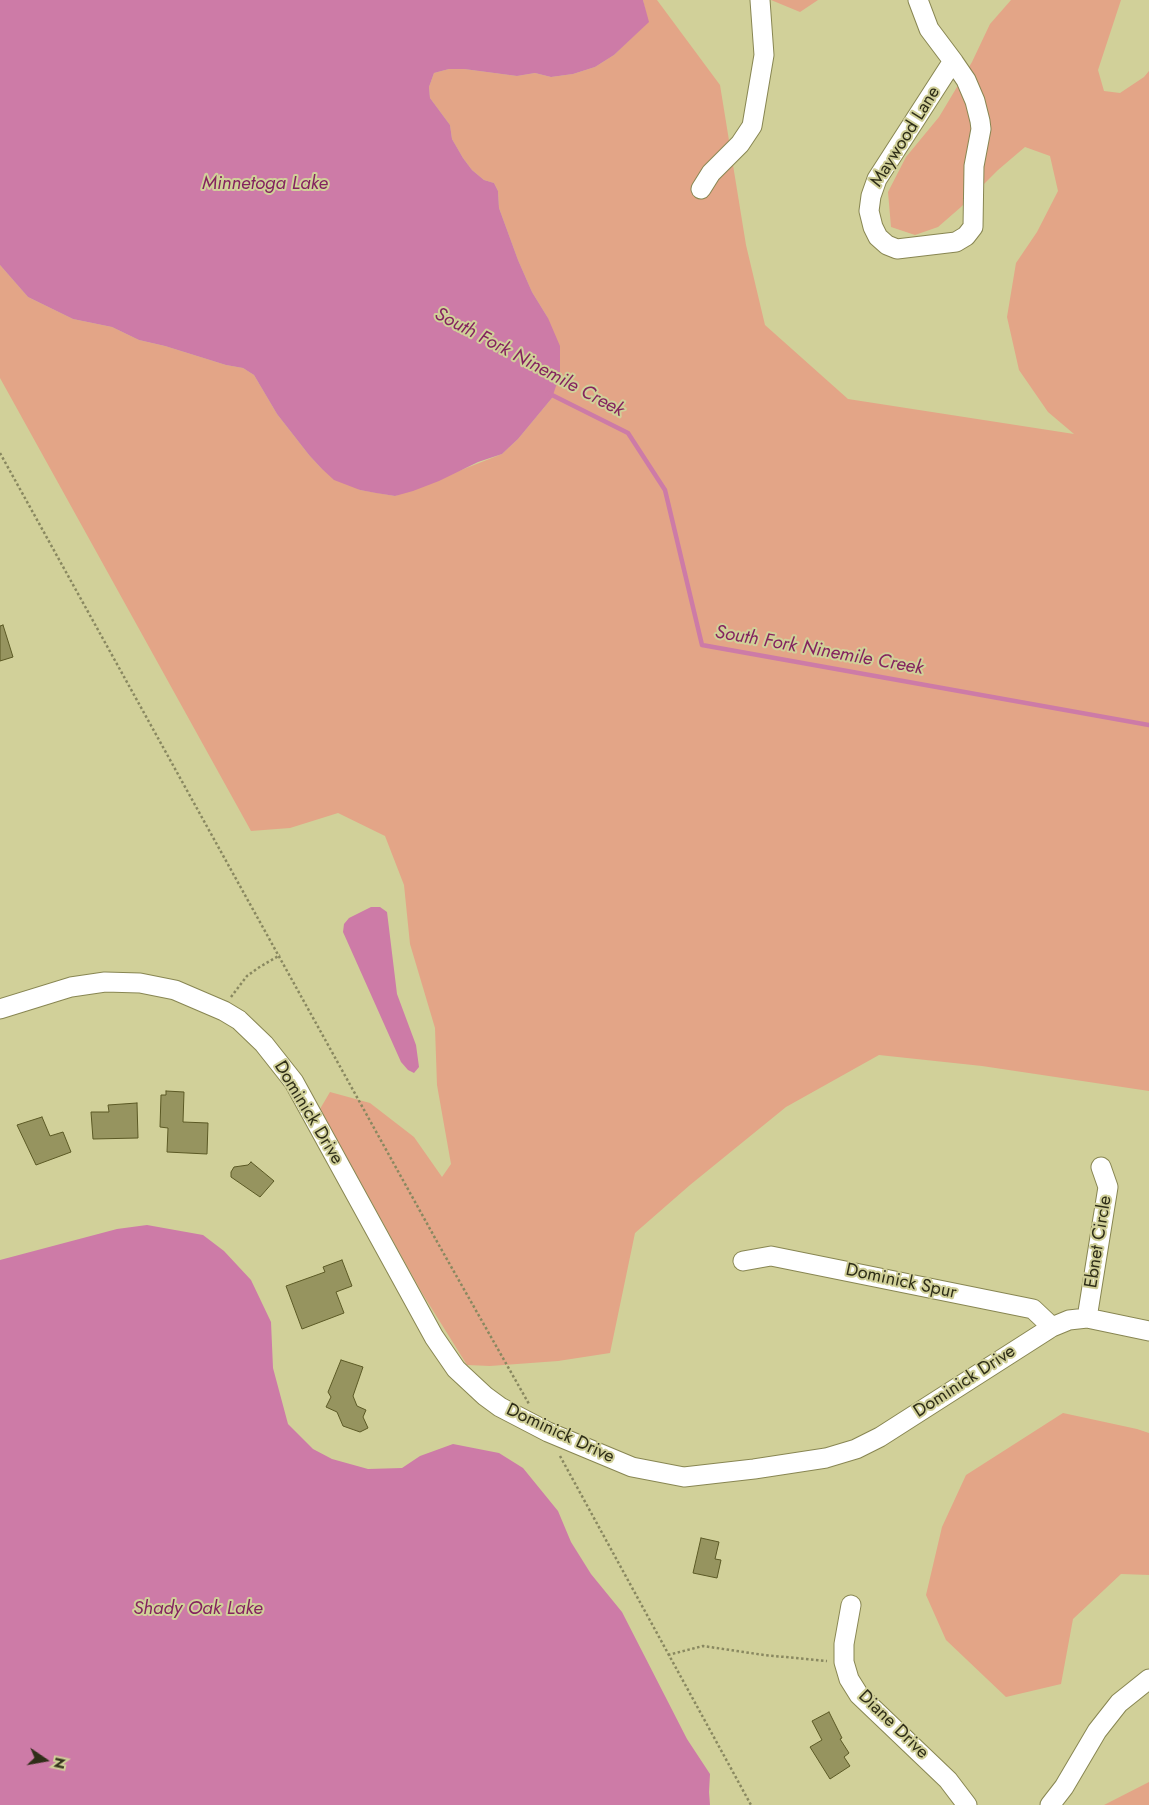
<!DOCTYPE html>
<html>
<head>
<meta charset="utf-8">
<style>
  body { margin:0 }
  #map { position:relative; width:1149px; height:1805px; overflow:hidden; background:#d1d099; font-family:Jost,sans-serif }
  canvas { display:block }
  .north { position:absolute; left:20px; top:1735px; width:50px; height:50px; -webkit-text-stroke:4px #d1d099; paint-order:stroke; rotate:102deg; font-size:14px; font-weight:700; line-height:20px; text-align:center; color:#2f2e18 }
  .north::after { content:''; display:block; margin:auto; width:18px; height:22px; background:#2f2e18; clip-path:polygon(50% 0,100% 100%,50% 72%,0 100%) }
</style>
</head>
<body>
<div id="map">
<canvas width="1149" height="1805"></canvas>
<div class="north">N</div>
</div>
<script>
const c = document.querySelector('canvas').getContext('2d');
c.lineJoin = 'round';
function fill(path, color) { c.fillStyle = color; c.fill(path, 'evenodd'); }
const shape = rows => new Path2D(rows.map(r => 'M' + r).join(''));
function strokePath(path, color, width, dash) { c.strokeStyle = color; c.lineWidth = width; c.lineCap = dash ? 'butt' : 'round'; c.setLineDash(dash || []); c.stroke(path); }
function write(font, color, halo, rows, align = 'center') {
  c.font = font + ' Jost,sans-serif'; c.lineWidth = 4; c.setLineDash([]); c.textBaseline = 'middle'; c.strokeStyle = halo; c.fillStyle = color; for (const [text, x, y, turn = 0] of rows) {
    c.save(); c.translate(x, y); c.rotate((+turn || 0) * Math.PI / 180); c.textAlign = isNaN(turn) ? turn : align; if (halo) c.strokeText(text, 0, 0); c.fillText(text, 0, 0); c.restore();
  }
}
fill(shape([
  [643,0,657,0,720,85,746,245,765,325,848,399,1074,434,1048,412,1019,370,1007,317,1016,263,1037,232,1058,191,1050,156,1025,147,998,170,961,207,938,227,915,235,891,227,888,192,906,157,939,117,972,62,990,24,1011,0,1121,0,1098,70,1104,91,1120,93,1144,77,1149,71,1149,1091,982,1066,879,1055,786,1107,690,1185,635,1233,610,1353,558,1361,490,1366,467,1365,422,1293,320,1109,330,1092,370,1103,414,1137,442,1177,451,1164,437,1085,435,1028,410,944,404,885,385,836,338,813,290,828,251,831,0,378,0,265,28,297,73,319,112,327,139,340,165,346,226,365,243,368,254,375,277,414,309,455,321,468,360,490,395,496,502,454,518,439,552,398,548,318,532,292,518,260,499,208,498,191,494,183,484,180,472,170,463,158,452,139,450,125,430,98,429,87,434,73,449,69,464,69,517,76,535,73,551,77,573,74,595,67,614,55,648,22],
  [771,0,818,0,800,12],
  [1063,1413,1137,1429,1149,1433,1149,1575,1121,1574,1073,1619,1061,1684,1006,1697,946,1640,926,1595,942,1527,966,1475],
  [1149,1782,1149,1805,1104,1805]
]), '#e3a587');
fill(shape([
  [0,0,643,0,649,22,614,55,595,67,573,74,551,77,535,73,517,76,464,69,449,69,434,73,429,87,430,98,450,125,452,139,463,158,472,170,484,180,494,183,498,191,499,208,518,260,532,292,548,318,560,346,560,374,552,398,518,439,502,454,478,462,439,481,413,491,395,496,376,493,360,490,334,480,321,468,309,455,277,414,254,375,243,368,226,365,165,346,139,340,112,327,73,319,28,297,0,265],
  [371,907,380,907,387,912,397,994,416,1045,419,1067,414,1073,408,1070,401,1062,343,932,344,924,349,918],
  [147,1225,203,1235,224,1251,251,1280,271,1322,273,1368,288,1424,313,1449,332,1459,368,1469,402,1468,420,1456,453,1444,499,1453,523,1468,558,1511,571,1542,591,1574,622,1612,687,1739,710,1774,709,1792,710,1805,0,1805,0,1260,117,1229]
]), '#cd7ba7');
strokePath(shape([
  [548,393,628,433,665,490,702,645,1149,725]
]), '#cd7ba7', 4.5);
const building = shape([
  [3,625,13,657,0,661,0,626,3,625],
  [166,1091,184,1092,183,1122,208,1123,207,1154,167,1152,168,1128,160,1127,161,1095,166,1095,166,1091],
  [137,1103,138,1138,93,1139,91,1112,109,1112,108,1105,137,1103],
  [42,1117,50,1136,63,1132,71,1152,36,1165,17,1125,42,1117],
  [251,1162,274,1181,260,1197,231,1177,231,1172,234,1167,248,1165,251,1162],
  [342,1260,352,1286,336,1292,344,1313,302,1329,286,1286,325,1272,323,1267,342,1260],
  [341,1360,363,1367,353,1396,357,1406,366,1410,363,1417,368,1428,360,1432,343,1426,337,1412,326,1407,331,1397,328,1392,341,1360],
  [701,1538,719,1542,715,1559,721,1560,717,1578,693,1573,701,1538],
  [829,1712,842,1738,840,1739,849,1753,844,1757,850,1766,830,1779,810,1747,822,1740,812,1721,829,1712]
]);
fill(building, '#96945f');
strokePath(building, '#5b5925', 1);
const minor = shape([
  [918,0,929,29,953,61],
  [953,61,966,80,975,101,980,121,981,129,974,166,973,227,966,236,956,242,897,249,887,245,878,237,873,227,869,211,871,196,877,179,953,61],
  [701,189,711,173,740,144,752,126,764,55,760,0],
  [0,1009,71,987,105,982,140,983,175,990,224,1011,239,1020,264,1044,294,1082,434,1337,456,1369,485,1396,500,1407,548,1432,632,1467,684,1477,754,1469,826,1458,856,1449,880,1437,1052,1327,1069,1320,1087,1318,1149,1331],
  [743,1261,771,1256,1033,1309,1052,1327],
  [1087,1318,1108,1187,1101,1167],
  [851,1605,844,1644,844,1662,849,1679,859,1695,948,1780,967,1805],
  [1050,1805,1064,1787,1097,1731,1119,1703,1149,1679]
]);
strokePath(minor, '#888652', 21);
strokePath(shape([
  [0,453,440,1247,529,1404],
  [231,997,247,976,258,968,280,955],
  [560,1456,751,1805],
  [668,1655,703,1646,764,1655,827,1661]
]), '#898860', 2.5, [2.5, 2.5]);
strokePath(minor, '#fff', 19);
write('18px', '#2f2e18', '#d1d099', [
  ["Maywood Lane",906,137,-58],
  ["Dominick Drive",308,1113,59],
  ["Ebnet Circle",1099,1242,-81],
  ["Dominick Spur",901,1282,12],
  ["Dominick Drive",965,1382,-33],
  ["Dominick Drive",560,1434,25],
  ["Diane Drive",893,1725,44]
]);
write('italic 19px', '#84235f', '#d1d099', [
  ["Minnetoga Lake",265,184],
  ["South Fork Ninemile Creek",529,363,28],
  ["South Fork Ninemile Creek",819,651,10],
  ["Shady Oak Lake",198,1609]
]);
</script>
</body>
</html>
